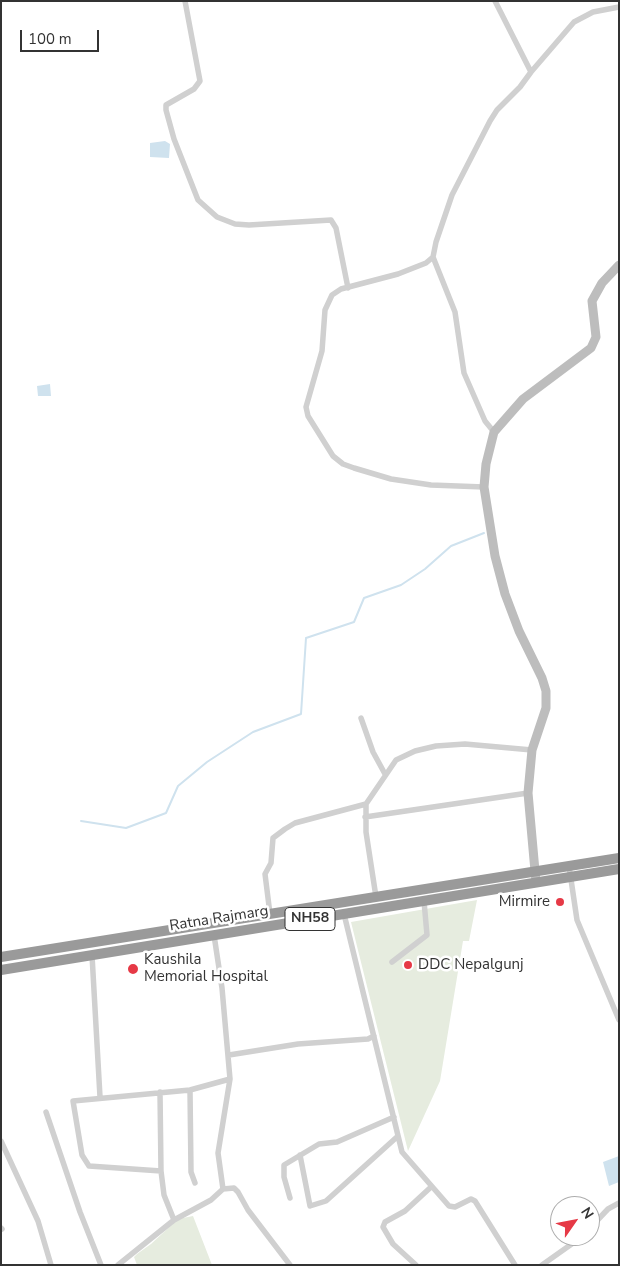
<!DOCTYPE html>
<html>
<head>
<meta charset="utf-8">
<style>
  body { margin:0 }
  #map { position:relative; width:620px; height:1266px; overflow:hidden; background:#fff; font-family:"Nunito Sans",sans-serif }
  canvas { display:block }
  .frame { position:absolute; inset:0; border:2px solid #333; pointer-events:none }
  .north { position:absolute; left:550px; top:1196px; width:50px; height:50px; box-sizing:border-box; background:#fff; border:1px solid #adadad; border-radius:50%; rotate:57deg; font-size:14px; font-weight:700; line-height:20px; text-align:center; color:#333 }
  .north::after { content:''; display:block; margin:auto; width:18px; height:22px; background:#e63946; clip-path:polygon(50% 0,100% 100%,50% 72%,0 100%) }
  .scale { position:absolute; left:20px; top:30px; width:79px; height:22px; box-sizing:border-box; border:2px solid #333; border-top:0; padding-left:6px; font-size:15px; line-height:18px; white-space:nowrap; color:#333; -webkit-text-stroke:4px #fff; paint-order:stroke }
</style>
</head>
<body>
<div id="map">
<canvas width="620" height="1266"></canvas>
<div class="frame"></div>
<div class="north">N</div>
<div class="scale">100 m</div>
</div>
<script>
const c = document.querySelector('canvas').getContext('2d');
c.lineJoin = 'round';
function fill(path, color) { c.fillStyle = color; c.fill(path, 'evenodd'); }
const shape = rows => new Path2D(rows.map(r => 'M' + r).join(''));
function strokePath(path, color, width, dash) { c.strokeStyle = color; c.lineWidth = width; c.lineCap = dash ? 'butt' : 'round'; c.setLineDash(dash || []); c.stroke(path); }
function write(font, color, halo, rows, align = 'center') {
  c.font = font + ' "Nunito Sans",sans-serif'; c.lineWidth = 5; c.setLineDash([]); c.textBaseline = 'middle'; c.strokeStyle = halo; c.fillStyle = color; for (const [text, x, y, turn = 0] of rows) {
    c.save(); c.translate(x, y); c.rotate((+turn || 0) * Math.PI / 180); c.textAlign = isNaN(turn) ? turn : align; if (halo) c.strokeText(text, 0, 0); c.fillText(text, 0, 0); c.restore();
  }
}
fill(shape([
  [477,900,469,941,463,941,440,1081,408,1151,351,922],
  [193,1216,212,1265,137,1265,134,1257,137,1254,151,1244,178,1219]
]), '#e6ecdf');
fill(shape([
  [165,141,170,144,169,158,150,157,150,143],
  [50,384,51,396,38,396,37,386],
  [619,1156,619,1182,609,1186,603,1162]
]), '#cfe2ee');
strokePath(shape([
  [81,821,126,828,166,813,178,786,207,762,253,732,301,714,306,638,354,622,364,598,401,585,425,569,451,546,484,533]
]), '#cfe2ee', 2);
strokePath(shape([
  [185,1,200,81,194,89,166,105,166,110,174,139,198,200,217,217,235,224,249,225,331,220,336,228,348,288],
  [531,72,574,22,593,12,619,7],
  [433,257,426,263,398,274,341,289,332,295,325,310,322,351,306,407,308,416,333,456,343,464,354,468,391,479,431,485,484,487],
  [494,432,485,421,464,373,455,312,433,257,436,242,452,195,490,121,497,110,520,87,531,72,495,1],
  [361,718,373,752,385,774],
  [366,804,366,832,376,897],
  [365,817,528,793],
  [569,866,577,920,619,1020],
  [270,914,265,874,271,863,273,838,285,829,295,823,366,804,396,760,415,751,436,746,465,744,532,750],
  [344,914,402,1152,449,1206,455,1207,471,1199,475,1201,515,1265],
  [214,935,222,988,230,1079],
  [92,955,100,1097],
  [392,962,427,935,424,901],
  [229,1055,298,1044,368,1039,374,1036],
  [190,1090,191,1172,195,1183],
  [160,1092,161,1171,164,1195,174,1220],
  [46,1112,80,1212,101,1265],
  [1,1141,38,1221,51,1265],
  [300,1155,310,1206,326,1201,398,1136],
  [223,1189,234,1188,238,1192,248,1210,290,1265],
  [290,1198,284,1177,284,1165,319,1144,337,1142,394,1117],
  [1,1228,2,1229],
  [590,1228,608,1209,619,1203],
  [118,1265,174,1220,211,1200,223,1189,218,1153,230,1079,190,1090,73,1101,82,1155,89,1166,161,1171],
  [416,1265,393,1244,383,1227,385,1222,405,1211,431,1187],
  [542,1265,583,1236]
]), '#d0d0d0', 5.5);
strokePath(shape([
  [536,882,528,793,532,750,546,708,546,691,542,678,519,631,505,594,495,556,484,487,486,464,494,432,523,399,591,348,596,337,592,301,602,283,619,265]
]), '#bdbdbd', 9);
strokePath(shape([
  [1,957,619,858],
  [1,970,619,869]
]), '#9a9a9a', 10);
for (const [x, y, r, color] of [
  [560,902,5,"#e63946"],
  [408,965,5,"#e63946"],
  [133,969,6,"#e63946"]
]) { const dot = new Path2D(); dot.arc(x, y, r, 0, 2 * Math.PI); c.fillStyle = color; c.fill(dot); strokePath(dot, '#fff', 2); }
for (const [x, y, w] of [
  [310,919,50]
]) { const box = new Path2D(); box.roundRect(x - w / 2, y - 11.5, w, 23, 4); c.fillStyle = '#fff'; c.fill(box); strokePath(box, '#333', 1); }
write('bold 14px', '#333', null, [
  ["NH58",310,919]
]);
write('15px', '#333', '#fff', [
  ["Mirmire",550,902,"right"],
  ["Kaushila",144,960],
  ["Memorial Hospital",144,977],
  ["DDC Nepalgunj",418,965]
], 'left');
write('15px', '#333', '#fff', [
  ["Ratna Rajmarg",219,919,-9]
]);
</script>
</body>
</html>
